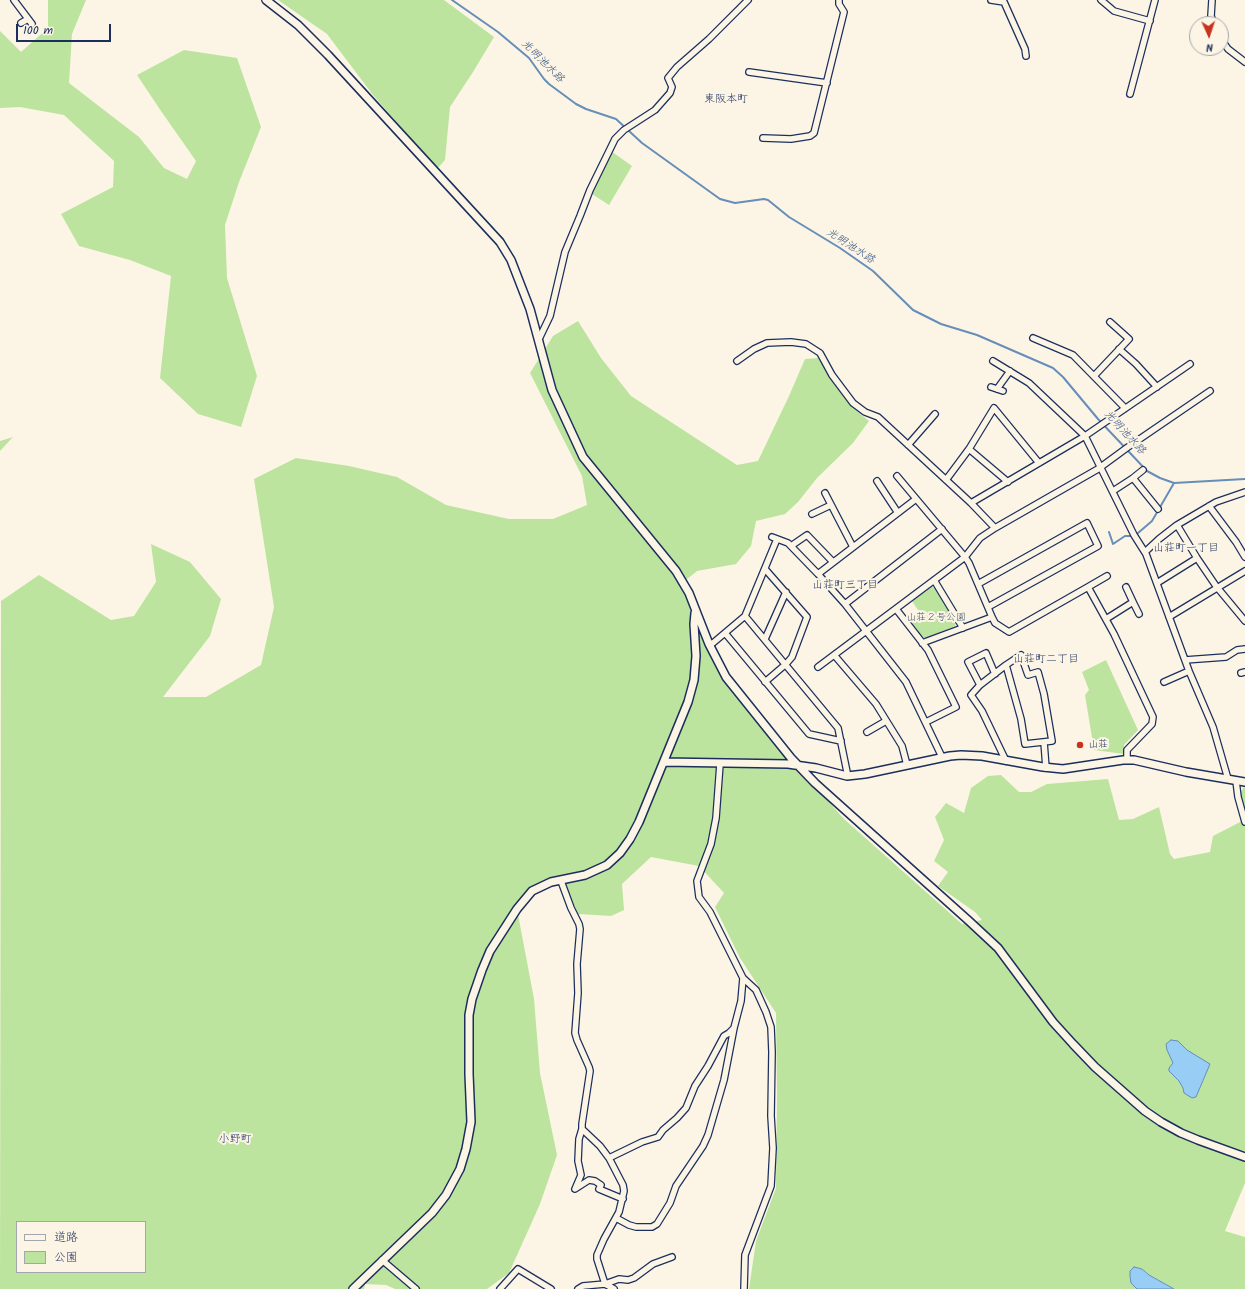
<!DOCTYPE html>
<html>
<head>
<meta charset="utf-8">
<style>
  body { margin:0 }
  #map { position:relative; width:1245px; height:1289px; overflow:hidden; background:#fcf5e5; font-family:Kalam,"Klee One",sans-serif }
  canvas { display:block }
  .legend { position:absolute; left:16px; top:1221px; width:130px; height:52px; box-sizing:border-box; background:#fcf5e5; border:1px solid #a2a6af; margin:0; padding:5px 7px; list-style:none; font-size:12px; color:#1b2f5e }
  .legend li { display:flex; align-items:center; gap:8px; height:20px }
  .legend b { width:20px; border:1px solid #a2a6af }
  .north { position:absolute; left:1189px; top:16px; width:40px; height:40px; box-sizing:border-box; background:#fcf5e5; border:1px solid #a2a6af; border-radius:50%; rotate:177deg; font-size:11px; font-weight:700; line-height:16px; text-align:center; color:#1b2f5e }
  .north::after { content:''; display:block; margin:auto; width:14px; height:18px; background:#c8321e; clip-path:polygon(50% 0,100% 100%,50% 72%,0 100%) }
  .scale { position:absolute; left:16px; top:24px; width:95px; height:18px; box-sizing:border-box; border:2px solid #1b2f5e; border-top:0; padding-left:5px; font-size:12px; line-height:14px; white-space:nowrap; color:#1b2f5e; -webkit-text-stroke:3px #fcf5e5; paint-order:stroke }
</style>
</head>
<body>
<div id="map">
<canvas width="1245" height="1289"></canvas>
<ul class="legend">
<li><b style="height:5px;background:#fcf5e5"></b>道路</li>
<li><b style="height:11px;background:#bde49f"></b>公園</li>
</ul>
<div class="north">N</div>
<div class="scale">100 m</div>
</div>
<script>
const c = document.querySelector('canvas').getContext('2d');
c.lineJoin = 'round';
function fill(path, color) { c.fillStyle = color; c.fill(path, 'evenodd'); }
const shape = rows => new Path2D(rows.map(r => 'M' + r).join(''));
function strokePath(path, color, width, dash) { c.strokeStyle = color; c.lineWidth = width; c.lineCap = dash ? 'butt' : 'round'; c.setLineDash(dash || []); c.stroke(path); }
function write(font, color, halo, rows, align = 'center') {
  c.font = font + ' Kalam,"Klee One",sans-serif'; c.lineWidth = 4; c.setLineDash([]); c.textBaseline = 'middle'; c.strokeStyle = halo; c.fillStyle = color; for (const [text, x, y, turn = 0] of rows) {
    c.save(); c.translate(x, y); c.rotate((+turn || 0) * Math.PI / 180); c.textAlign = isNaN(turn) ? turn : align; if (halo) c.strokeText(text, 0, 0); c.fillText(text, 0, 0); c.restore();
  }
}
fill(shape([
  [48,0,86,0,72,34,69,83,139,137,164,168,187,179,196,161,161,111,137,75,184,50,237,58,261,127,239,182,225,225,227,278,257,376,241,427,198,414,160,378,171,276,130,260,79,246,61,214,113,187,114,161,64,115,20,107,0,108,0,31,21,52,48,28],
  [278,0,444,0,494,37,473,72,450,107,445,160,437,169,373,95,327,34],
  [611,151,632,166,609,205,592,194],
  [578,321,601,358,631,396,737,465,758,461,789,396,805,359,818,358,853,408,869,421,853,443,817,478,798,502,785,514,756,521,751,546,736,564,697,571,681,584,703,636,729,685,781,748,844,819,962,924,982,920,975,912,938,886,948,872,934,861,944,840,935,817,946,803,964,813,971,788,988,776,1001,775,1019,792,1031,792,1047,784,1108,779,1119,820,1133,819,1159,807,1170,854,1174,859,1210,852,1213,836,1244,820,1239,797,1240,793,1243,789,1242,788,1245,787,1245,1183,1225,1231,1245,1237,1245,1289,1174,1289,1149,1275,1142,1269,1131,1283,1137,1289,749,1289,756,1241,776,1188,777,1094,776,1013,740,958,715,907,724,893,699,866,651,857,622,884,624,910,611,916,578,914,563,880,532,891,517,909,534,999,540,1073,557,1155,540,1204,509,1273,487,1289,395,1289,386,1285,365,1284,364,1289,0,1289,1,601,39,575,111,620,134,616,156,582,151,544,190,562,221,599,210,636,163,697,206,697,261,665,274,607,254,479,296,458,349,466,397,477,446,505,509,519,553,519,587,505,582,476,530,373,553,336],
  [17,1222,145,1222,145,1272,17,1272],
  [13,437,0,451,0,441],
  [931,587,935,588,956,623,955,626,926,638,921,636,911,624,922,616,912,601],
  [1106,660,1138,730,1124,745,1124,754,1094,750,1085,695,1089,690,1082,672]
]), '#bde49f');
const water = shape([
  [1171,1040,1178,1041,1187,1050,1210,1064,1196,1097,1192,1098,1184,1093,1183,1088,1179,1081,1169,1071,1169,1068,1173,1063,1167,1050,1166,1044,1171,1040],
  [1134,1267,1142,1269,1149,1275,1174,1289,1137,1289,1131,1283,1130,1276,1130,1271,1134,1267]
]);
fill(water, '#98cdf6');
strokePath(water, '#668eb9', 1);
strokePath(shape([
  [452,0,498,32,529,58,544,79,549,84,576,104,586,109,616,119,642,143,720,199,735,203,764,199,768,200,789,217,840,248,873,271,913,310,941,324,977,335,1053,368,1063,377,1098,419,1147,471,1160,478,1174,483,1245,479],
  [1109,532,1113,544,1125,536,1132,536],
  [1138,533,1152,521,1174,483]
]), '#668eb9', 2);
const minor = shape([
  [14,0,32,24],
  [991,0,1004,2,1025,49,1026,56],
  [1101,0,1114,11,1150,21],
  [1212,0,1211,16,1214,24],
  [21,23,28,19],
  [1221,39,1228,49,1245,62],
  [749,72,827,83],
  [1130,94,1155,0],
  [763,138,791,139,810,136,814,133,844,12,839,4,839,0],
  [1033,338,1073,355,1125,408],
  [539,339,550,316,565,252,580,216,590,190,615,139,624,130,655,110,670,93,672,87,668,78,677,67,709,39,748,0],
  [1119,349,1136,364,1157,387],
  [737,361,754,349,767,343,791,342,806,344,820,353,832,375,853,403,865,412,878,417,971,503,1085,436,1134,535,1146,554,1189,671,1213,727,1228,779],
  [993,361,1029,383,1085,436,1190,364],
  [1094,376,1129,339,1110,322],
  [991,387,1003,391],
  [997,389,1010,371],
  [908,445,935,414],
  [969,449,1008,482],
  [897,476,965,557,969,563,992,617,922,643],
  [1133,478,1158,509],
  [946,480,969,449,994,408,1039,463],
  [877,481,898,513],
  [1113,491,1133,478,1143,470],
  [825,493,853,547],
  [971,503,995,528,1098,469,1128,447,1210,391],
  [1209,506,1236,542,1245,557],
  [812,514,831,505],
  [1177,525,1197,558,1216,586,1245,621],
  [772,537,788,543,818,574,845,604,906,682,942,757],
  [791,546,807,535,833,562],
  [1145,552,1159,539,1177,525,1216,502,1245,492],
  [765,569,807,617,792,657,786,664,765,682],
  [818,574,916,499],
  [934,580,963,628],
  [1157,583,1197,558],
  [978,584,1087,523,1098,546,988,607],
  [1088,587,1107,576],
  [1133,602,1139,614],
  [845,604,942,529],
  [896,609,928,650,956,707,926,722],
  [745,616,777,539],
  [992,617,995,623,1009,632,1088,587,1114,634,1153,717,1152,724,1127,750,1127,760],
  [1169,617,1245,571],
  [1106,619,1133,602,1126,587],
  [725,633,809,734,841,741],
  [765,639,786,592],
  [709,644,713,643,745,616,838,728,847,772,847,776],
  [835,656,876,704,902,746,907,765],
  [1185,660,1226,657,1237,650,1245,649],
  [818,667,965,557,980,538,995,528],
  [1241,673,1245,672],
  [1164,682,1189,671],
  [980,685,968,662,986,653,995,674],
  [867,732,886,721],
  [1044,742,1046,768],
  [1006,761,982,711,971,695,980,685,1006,665,1021,655,1028,675,1038,672,1044,694,1052,741,1025,744,1021,719,1006,665],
  [720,764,716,818,711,844,697,881,699,897,710,912,743,978,756,990,766,1012,771,1027,772,1052,771,1116,773,1148,771,1186,745,1255,744,1289],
  [1236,781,1238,797,1245,822],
  [561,881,571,908,579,924,580,929,577,964,578,993,575,1033,577,1040,589,1067,590,1071,582,1124,582,1129,600,1146,609,1158,623,1185,624,1191,619,1212,604,1239,597,1255,597,1259,605,1284,614,1289],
  [582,1129,579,1139,578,1161,581,1175,575,1189,589,1180,595,1181,601,1185,599,1189,623,1199],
  [609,1158,642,1142,658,1137,663,1130,677,1118,686,1108,695,1086,708,1066,724,1036,729,1033,734,1028,741,1001,743,978],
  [616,1218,629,1225,636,1227,652,1227,657,1224,670,1203,676,1186,703,1146,708,1135,724,1080,734,1028],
  [382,1260,416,1289],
  [500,1289,518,1269,551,1289],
  [578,1289,583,1286,605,1284,619,1279,628,1280,634,1278,653,1264,672,1257]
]);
const tertiary = shape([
  [266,0,298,25,328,55,500,242,511,260,530,309,552,390,583,457,676,571,689,593,709,644,726,677,791,758,815,783,969,921,998,948,1053,1022,1073,1044,1095,1067,1145,1111,1161,1122,1181,1133,1198,1140,1245,1157],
  [664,762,788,764,816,768,847,776,865,774,950,756,961,755,982,756,1043,767,1063,769,1123,760,1134,760,1186,772,1245,782],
  [353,1289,432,1213,446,1195,460,1169,466,1149,471,1122,469,1074,469,1015,472,999,482,970,490,951,517,909,532,891,551,882,585,875,607,865,620,853,630,839,639,822,688,702,694,680,696,656,694,624,695,613]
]);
strokePath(minor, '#1b2f5e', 8);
strokePath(tertiary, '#1b2f5e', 10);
strokePath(minor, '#fcf5e5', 5.5);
strokePath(tertiary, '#fcf5e5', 7);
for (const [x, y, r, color] of [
  [1080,745,4,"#c8321e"]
]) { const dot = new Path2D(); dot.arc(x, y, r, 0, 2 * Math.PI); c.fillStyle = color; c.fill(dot); strokePath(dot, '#fcf5e5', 1.5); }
write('10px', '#3b536b', '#fcf5e5', [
  ["山荘２号公園",936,618]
]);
write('10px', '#1b2f5e', '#fcf5e5', [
  ["山荘",1088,745]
], 'left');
write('italic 11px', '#3a5684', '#fcf5e5', [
  ["光明池水路",542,62,45],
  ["光明池水路",850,247,33],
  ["光明池水路",1124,433,48]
]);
write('11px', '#1b2f5e', '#fcf5e5', [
  ["東阪本町",726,100],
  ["山荘町一丁目",1186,549],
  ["山荘町三丁目",845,586],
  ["山荘町二丁目",1046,660],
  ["小野町",235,1140]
]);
</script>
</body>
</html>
